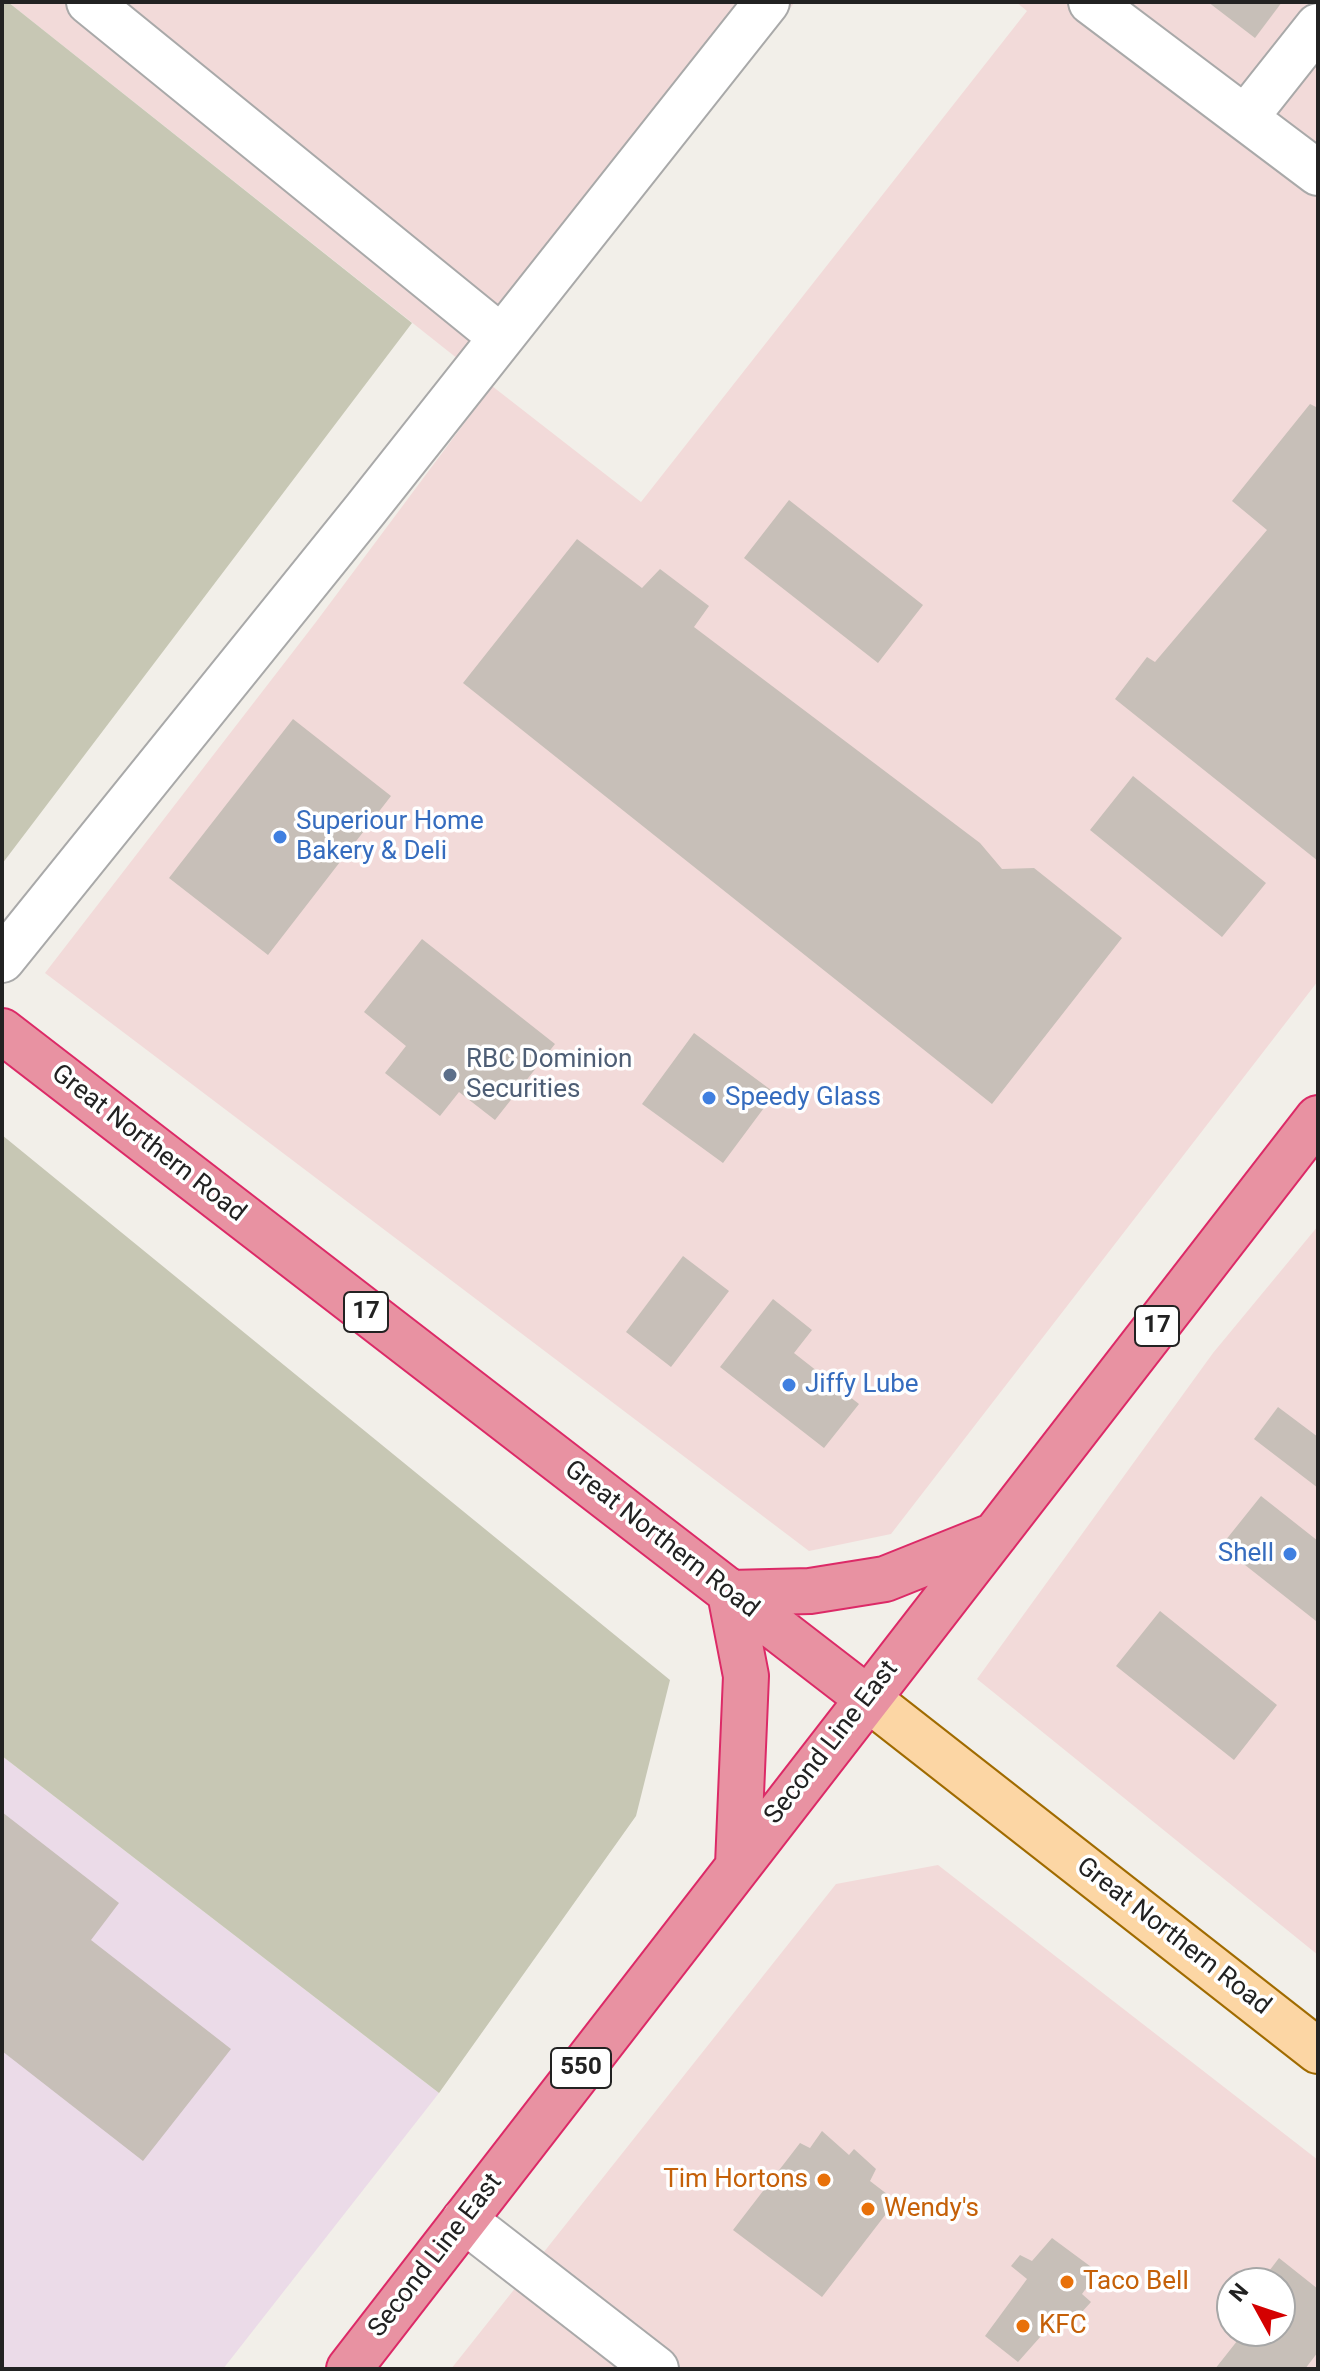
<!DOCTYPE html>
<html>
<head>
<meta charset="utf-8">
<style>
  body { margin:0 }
  #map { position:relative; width:1320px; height:2371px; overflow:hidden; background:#f2efe9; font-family:Roboto,sans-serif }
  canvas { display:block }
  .frame { position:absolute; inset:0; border:4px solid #222; pointer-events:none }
  .north { position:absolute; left:1216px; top:2267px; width:80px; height:80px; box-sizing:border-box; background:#fff; border:2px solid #a7a7a7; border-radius:50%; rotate:310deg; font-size:22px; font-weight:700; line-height:32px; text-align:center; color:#222 }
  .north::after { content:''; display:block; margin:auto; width:28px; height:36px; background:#d40000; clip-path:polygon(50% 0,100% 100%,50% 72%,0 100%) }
</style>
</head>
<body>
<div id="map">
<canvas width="1320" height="2371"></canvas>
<div class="frame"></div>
<div class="north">N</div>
</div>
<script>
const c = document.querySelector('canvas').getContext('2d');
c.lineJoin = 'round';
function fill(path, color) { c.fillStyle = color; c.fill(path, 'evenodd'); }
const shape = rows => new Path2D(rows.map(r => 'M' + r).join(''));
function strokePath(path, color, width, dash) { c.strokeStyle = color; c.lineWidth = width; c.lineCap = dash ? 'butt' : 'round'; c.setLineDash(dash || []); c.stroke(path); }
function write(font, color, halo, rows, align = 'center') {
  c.font = font + ' Roboto,sans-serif'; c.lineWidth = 7; c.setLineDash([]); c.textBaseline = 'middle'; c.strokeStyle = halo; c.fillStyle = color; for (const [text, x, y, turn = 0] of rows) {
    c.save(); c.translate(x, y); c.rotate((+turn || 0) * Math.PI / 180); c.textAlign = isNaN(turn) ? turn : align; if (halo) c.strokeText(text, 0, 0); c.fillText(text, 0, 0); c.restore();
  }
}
fill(shape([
  [8,2,795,2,492,386,641,502,1027,11,1016,2,1318,2,1318,981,891,1534,809,1551,45,973,316,622,492,386],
  [1318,1226,1318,1955,977,1679,1213,1353],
  [938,1865,1318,2160,1318,2369,451,2369,836,1884],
  [1232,2283,1280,2283,1280,2331,1232,2331]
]), '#f2dad9');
fill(shape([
  [2,1756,439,2093,223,2369,2,2369]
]), '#ebdbe8');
fill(shape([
  [2,2,8,2,412,323,2,864],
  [2,1135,670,1680,636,1816,439,2093,2,1756]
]), '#c7c7b4');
fill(shape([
  [1208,2,1282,2,1255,38],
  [1310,404,1318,408,1318,861,1115,699,1147,657,1155,662,1267,530,1232,501],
  [789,500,923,605,878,663,744,558],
  [577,539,642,588,660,569,709,606,694,627,980,843,1002,869,1034,868,1122,938,992,1104,463,683],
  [293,719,391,796,268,955,169,878],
  [1133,776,1266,883,1222,937,1090,830],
  [422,939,555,1044,495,1120,459,1092,440,1116,385,1073,406,1046,364,1012],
  [694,1033,775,1093,723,1163,642,1104],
  [683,1256,729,1291,671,1367,626,1332],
  [773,1299,812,1330,794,1353,859,1404,824,1448,720,1367],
  [1278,1407,1318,1437,1318,1488,1254,1439],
  [1261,1496,1318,1541,1316,1621,1221,1546],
  [1160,1611,1277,1705,1234,1760,1116,1666],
  [2,1812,119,1903,91,1940,231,2049,143,2161,2,2051],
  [822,2131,849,2155,854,2149,876,2169,870,2181,896,2201,822,2297,733,2230,800,2143,810,2148],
  [1052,2238,1098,2272,1082,2294,1091,2302,1069,2326,1057,2318,1018,2362,985,2336,1027,2279,1011,2266,1020,2255,1032,2261],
  [1279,2258,1318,2289,1318,2352,1305,2369,1215,2369,1245,2331,1280,2331,1280,2283,1260,2283]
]), '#c7bfb8');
const minor = shape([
  [89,2,501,337],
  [1091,2,1318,173],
  [1245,118,1318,26],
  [2,960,365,510,767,2],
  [464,2220,656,2369]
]);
const major = shape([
  [867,1698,1318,2051]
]);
const highway = shape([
  [2,1031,867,1698],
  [730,1593,810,1591,885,1579,995,1535],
  [730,1593,746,1676,738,1865],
  [349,2369,1318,1118]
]);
strokePath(minor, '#a9a9a9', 48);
strokePath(major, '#a06b00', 48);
strokePath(highway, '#dc2a67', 48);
strokePath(minor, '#fff', 44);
strokePath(major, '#fcd6a4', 44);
strokePath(highway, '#e892a2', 44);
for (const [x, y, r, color] of [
  [280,837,8,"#3f7fe0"],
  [450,1075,8,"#5c6f8a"],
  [709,1098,8,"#3f7fe0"],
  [789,1385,8,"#3f7fe0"],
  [1290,1554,8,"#3f7fe0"],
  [824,2180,8,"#e8710a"],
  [868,2209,8,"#e8710a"],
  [1067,2282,8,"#e8710a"],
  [1023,2326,8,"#e8710a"]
]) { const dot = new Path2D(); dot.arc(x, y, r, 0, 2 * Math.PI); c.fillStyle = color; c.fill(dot); strokePath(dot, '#fff', 3); }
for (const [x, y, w] of [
  [366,1312,44],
  [1157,1326,44],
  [581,2068,60]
]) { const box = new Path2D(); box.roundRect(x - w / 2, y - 20, w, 40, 6); c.fillStyle = '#fff'; c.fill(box); strokePath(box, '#222', 2); }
write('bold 24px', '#222', null, [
  ["17",366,1312],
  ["17",1157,1326],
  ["550",581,2068]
]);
write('26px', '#366cbe', '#fff', [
  ["Superiour Home",296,822],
  ["Bakery & Deli",296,852],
  ["Speedy Glass",725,1098],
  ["Jiffy Lube",805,1385],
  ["Shell",1274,1554,"right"]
], 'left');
write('26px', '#4e5e75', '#fff', [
  ["RBC Dominion",466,1060],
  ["Securities",466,1090]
], 'left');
write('26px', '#222', '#fff', [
  ["Great Northern Road",148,1144,38],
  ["Great Northern Road",661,1540,38],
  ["Second Line East",832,1743,-52],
  ["Great Northern Road",1173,1937,38],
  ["Second Line East",436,2256,-52]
]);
write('26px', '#c56008', '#fff', [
  ["Tim Hortons",808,2180,"right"],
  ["Wendy's",884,2209],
  ["Taco Bell",1083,2282],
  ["KFC",1039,2326]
], 'left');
</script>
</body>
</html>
